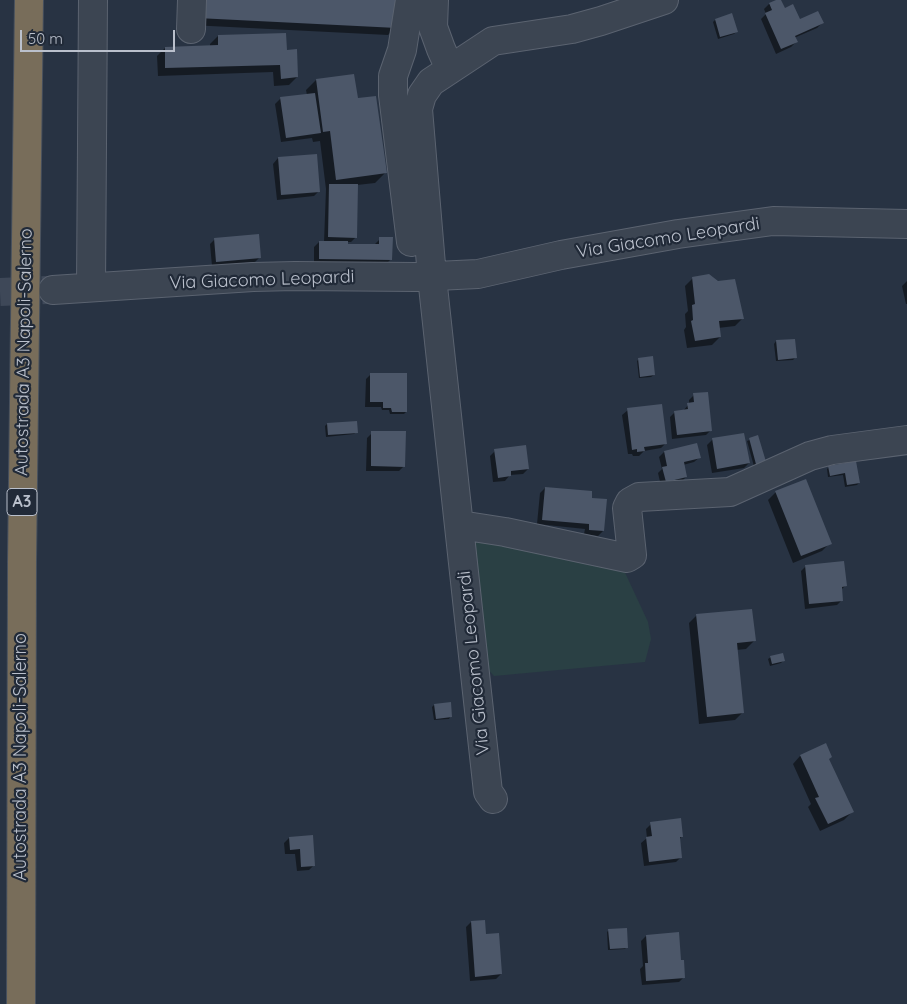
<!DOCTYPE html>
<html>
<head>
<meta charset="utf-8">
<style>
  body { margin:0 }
  #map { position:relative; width:907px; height:1004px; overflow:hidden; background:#283343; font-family:Quicksand,sans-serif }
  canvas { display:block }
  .scale { position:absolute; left:20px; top:30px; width:155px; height:22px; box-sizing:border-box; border:2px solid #bac0cc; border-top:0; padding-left:6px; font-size:15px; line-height:18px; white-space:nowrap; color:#bac0cc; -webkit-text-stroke:4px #212a38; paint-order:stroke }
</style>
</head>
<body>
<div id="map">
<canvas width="907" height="1004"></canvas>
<div class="scale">50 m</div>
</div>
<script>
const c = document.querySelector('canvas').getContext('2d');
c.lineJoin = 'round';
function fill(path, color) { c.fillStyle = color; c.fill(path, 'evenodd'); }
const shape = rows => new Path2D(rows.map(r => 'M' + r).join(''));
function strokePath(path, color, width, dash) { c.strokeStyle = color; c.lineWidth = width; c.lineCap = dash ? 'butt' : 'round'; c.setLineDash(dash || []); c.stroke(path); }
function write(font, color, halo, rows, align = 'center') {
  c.font = font + ' Quicksand,sans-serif'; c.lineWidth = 4.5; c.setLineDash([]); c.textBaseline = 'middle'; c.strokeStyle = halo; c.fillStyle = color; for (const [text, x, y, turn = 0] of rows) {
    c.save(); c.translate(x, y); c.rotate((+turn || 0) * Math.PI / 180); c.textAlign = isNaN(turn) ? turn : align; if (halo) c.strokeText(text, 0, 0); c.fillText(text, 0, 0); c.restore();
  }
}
fill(shape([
  [477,540,621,564,648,622,651,639,645,662,494,676,485,666,473,545]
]), '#2a4044');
fill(shape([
  [191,0,396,27,388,35,190,25],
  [779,0,784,10,799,21,822,23,817,28,794,38,796,42,791,47,776,54,761,19,766,14,764,9,769,4],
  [715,20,736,32,734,34,718,39,713,22],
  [218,36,285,51,297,77,289,85,274,86,273,72,158,76,157,56,165,48,210,46,210,44],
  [316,80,356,99,385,173,375,183,357,185,356,237,351,242,347,242,347,245,374,245,380,239,391,259,386,264,314,264,314,247,319,242,324,242,326,189,320,141,313,142,312,138,281,142,275,104,280,99,307,95,306,90],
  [278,158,319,191,314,196,277,200,273,164],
  [215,239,260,257,255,262,212,266,210,244],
  [693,278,718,282,743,318,735,326,718,328,720,337,712,345,687,348,684,330,686,327,685,314,688,311,685,286],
  [907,281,907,304,906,304,902,286],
  [776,341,795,358,793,360,776,361,774,344],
  [639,359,654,375,651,377,639,378,637,361],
  [371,374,406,412,404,414,390,414,389,410,382,410,381,407,365,407,366,379],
  [694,395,711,430,706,435,672,439,670,417,675,412,683,411,689,404,689,400],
  [628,410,666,443,661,448,644,451,639,456,633,456,632,454,628,454,622,415],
  [327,424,357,432,354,434,326,437,325,426],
  [372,433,404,466,399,471,366,471,367,438],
  [743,434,749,463,744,468,712,473,707,445,712,440],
  [757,437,765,465,755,470,747,441],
  [495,451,528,469,523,474,510,475,505,481,493,482,490,456],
  [664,452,700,457,694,462,683,465,686,477,681,482,661,486,658,473,662,469,659,457],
  [855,463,859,483,857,485,845,487,843,475,828,477,827,469,829,467],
  [545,488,590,499,603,531,598,536,584,534,585,529,537,524,540,493],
  [776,492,830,543,822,551,793,563,768,500],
  [806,566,845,586,841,590,842,600,837,605,805,609,801,571],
  [697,615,754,641,746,649,736,650,742,713,735,720,699,724,689,623],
  [771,657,783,661,781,663,770,666,768,659],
  [434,705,451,716,449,719,434,720,432,707],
  [800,756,828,760,852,812,844,820,820,831,808,807,811,804,793,764],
  [651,824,682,836,679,840,681,857,676,862,644,866,641,843,647,838,646,829],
  [312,837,314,865,309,870,297,871,295,854,285,854,284,843,289,838],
  [471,922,485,936,501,974,496,979,470,981,466,927],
  [609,930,627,947,625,949,608,950,607,932],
  [646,936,680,961,684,977,679,982,642,985,640,969,643,966,641,941]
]), '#0007');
fill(shape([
  [198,0,398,0,397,28,197,18],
  [776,0,781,0,785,8,793,4,800,19,818,11,824,23,795,36,798,42,781,49,765,13,772,10,769,3],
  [732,13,738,32,720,37,715,19],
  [286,33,287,50,297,49,298,77,281,79,280,65,165,68,165,47,218,45,218,35],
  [354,74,358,98,376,96,387,173,336,180,330,131,323,132,316,79],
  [315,93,321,133,286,138,280,97],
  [317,154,320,192,281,195,278,157],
  [329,184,358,184,357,238,328,237],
  [259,234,261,258,216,262,214,238],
  [379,237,393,237,392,260,319,259,319,241,348,241,348,244,379,244],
  [709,274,718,281,735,279,744,319,719,321,721,337,695,341,691,321,693,320,692,305,695,304,692,277],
  [795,339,797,358,778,360,776,340],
  [653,356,655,375,640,377,638,358],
  [370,373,407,373,407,412,392,412,391,408,383,408,383,402,370,402],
  [708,392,712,431,677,435,674,411,688,409,687,403,694,402,693,393],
  [662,404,667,444,644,447,645,451,637,452,637,449,632,450,627,408],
  [357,421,358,433,328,435,327,423],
  [371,431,406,431,405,467,371,466],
  [744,433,750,463,717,469,712,438],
  [758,435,767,465,757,468,749,438],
  [697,443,701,458,684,462,687,477,666,482,662,467,667,466,664,451],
  [526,445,529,469,511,471,511,476,498,478,494,449],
  [856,461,860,483,847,485,845,473,830,476,828,466],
  [806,479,832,544,801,556,775,491],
  [545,487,592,491,592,498,607,499,604,531,589,530,589,524,542,520],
  [844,561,847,586,842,587,843,601,809,604,805,565],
  [752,609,756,641,737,643,744,713,707,717,696,614],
  [783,653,785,661,772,664,770,656],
  [451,702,452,717,436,719,434,704],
  [826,743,832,757,829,759,854,812,828,824,815,798,819,797,800,755],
  [681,818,683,837,680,837,682,858,649,862,646,837,652,836,650,822],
  [313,835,315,866,301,867,300,849,290,850,289,837],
  [485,920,486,934,499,933,502,974,475,977,471,921],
  [627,928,628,948,610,949,608,929],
  [679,932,681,960,684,960,685,978,646,981,645,963,648,963,646,935]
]), '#4c5769');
strokePath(shape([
  [0,292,48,290]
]), '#3e4858', 28, [28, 14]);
const minor = shape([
  [410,0,402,50,393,76,393,95,411,242],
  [434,0,433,27,441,49,450,69],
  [191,29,192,0],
  [91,287,93,0],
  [53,290,253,277,295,276,415,277,478,274,561,255,678,234,773,221,907,224],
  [460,525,505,532,627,558,632,555,627,508,630,502,639,497,730,492,810,456,832,450,907,440],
  [493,799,488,792,476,683,432,277,418,109,422,95,431,82,493,41,572,29,601,21,664,0]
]);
const highway = shape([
  [21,1004,22,561,29,0]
]);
strokePath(minor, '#5b6370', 30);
strokePath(highway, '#47505d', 30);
strokePath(minor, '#3c4552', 28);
strokePath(highway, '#786d5a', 28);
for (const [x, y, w] of [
  [22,502,30]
]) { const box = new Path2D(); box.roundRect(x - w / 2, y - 13.5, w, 27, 4); c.fillStyle = '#212a38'; c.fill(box); strokePath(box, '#bac0cc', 1); }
write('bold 16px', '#bac0cc', null, [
  ["A3",22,502]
]);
write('18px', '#bac0cc', '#212a38', [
  ["Via Giacomo Leopardi",668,238,-9],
  ["Via Giacomo Leopardi",262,280,-2],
  ["Autostrada A3 Napoli-Salerno",24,352,-89],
  ["Via Giacomo Leopardi",474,663,-96],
  ["Autostrada A3 Napoli-Salerno",21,757,-90]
]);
</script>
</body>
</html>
